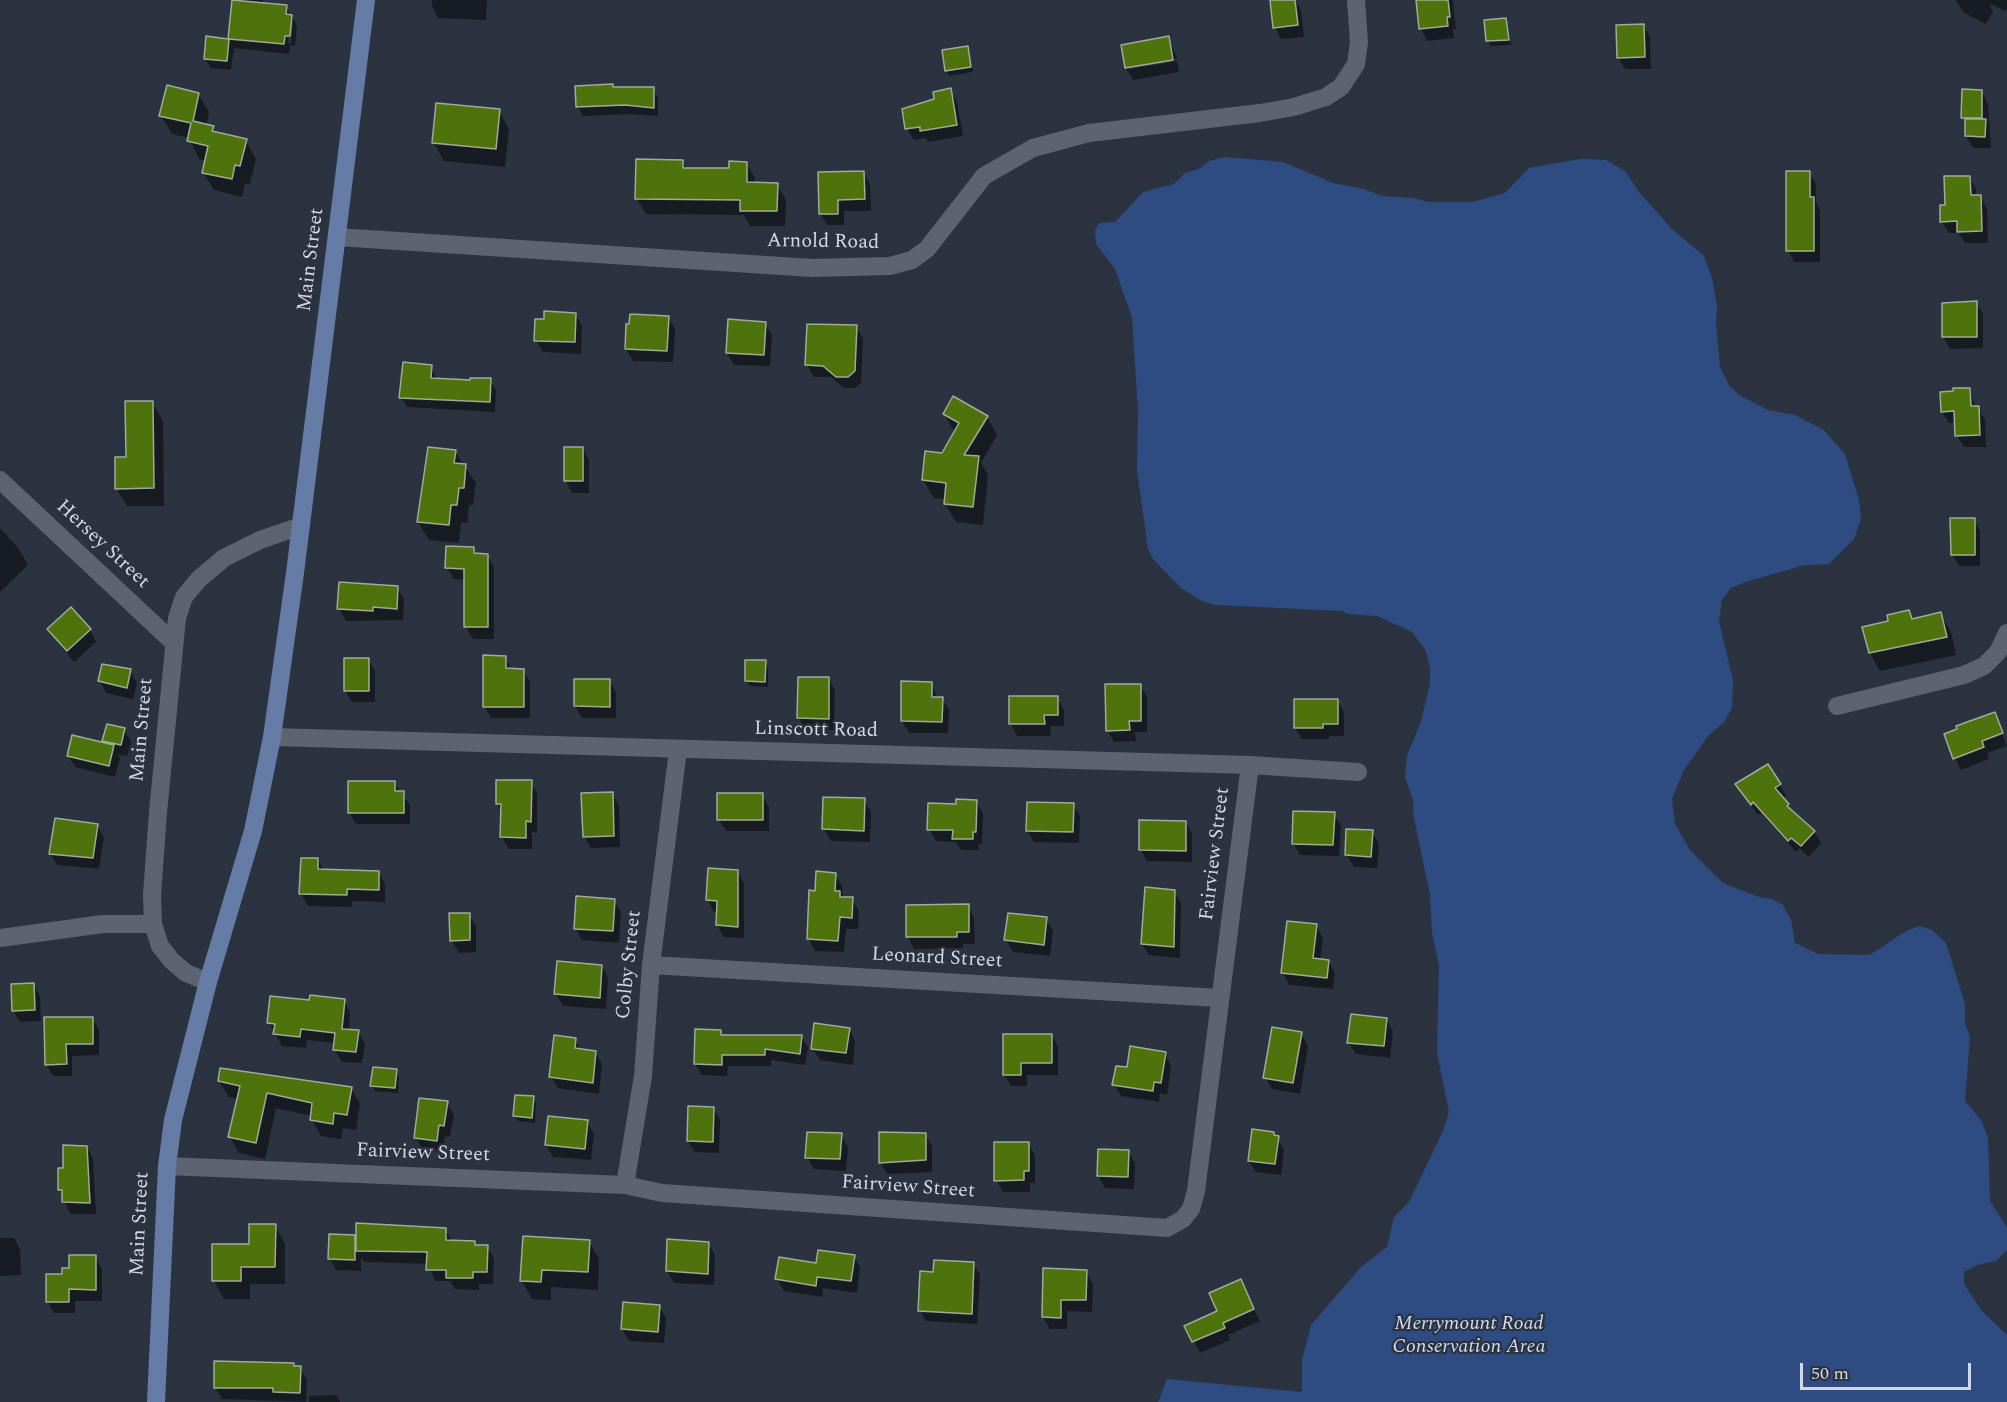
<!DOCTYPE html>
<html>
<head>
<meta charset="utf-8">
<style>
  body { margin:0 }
  #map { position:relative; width:2007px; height:1402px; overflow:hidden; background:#2c3340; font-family:Spectral,serif }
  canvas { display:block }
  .scale { position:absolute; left:1800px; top:1363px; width:171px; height:27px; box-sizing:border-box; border:3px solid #d4d9e1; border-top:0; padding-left:8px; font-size:18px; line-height:21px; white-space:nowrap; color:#d4d9e1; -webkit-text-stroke:4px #2c3340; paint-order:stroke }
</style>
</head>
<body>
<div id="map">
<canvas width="2007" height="1402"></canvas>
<div class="scale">50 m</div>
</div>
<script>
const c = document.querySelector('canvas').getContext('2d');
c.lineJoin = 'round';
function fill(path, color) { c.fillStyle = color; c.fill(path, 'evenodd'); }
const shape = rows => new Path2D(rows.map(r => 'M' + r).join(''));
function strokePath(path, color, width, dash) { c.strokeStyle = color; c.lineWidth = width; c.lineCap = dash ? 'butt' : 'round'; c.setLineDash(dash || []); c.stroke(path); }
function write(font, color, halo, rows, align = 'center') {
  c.font = font + ' Spectral,serif'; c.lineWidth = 4.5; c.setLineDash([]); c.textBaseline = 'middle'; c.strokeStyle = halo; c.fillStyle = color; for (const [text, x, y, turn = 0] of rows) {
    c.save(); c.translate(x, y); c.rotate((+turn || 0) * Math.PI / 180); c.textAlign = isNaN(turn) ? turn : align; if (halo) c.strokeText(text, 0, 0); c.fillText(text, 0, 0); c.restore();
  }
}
fill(shape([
  [1224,157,1283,162,1333,183,1364,189,1382,196,1414,198,1428,202,1473,202,1505,193,1529,168,1580,159,1606,160,1625,171,1639,192,1672,229,1704,256,1712,278,1717,306,1716,323,1720,367,1729,385,1739,395,1768,410,1795,415,1824,430,1845,454,1859,500,1861,519,1854,539,1829,564,1805,565,1745,582,1731,588,1722,600,1719,621,1733,681,1732,708,1724,722,1708,736,1684,770,1672,799,1675,824,1690,850,1723,883,1759,897,1772,899,1783,905,1791,920,1795,943,1818,954,1870,955,1906,931,1920,926,1932,930,1946,943,1965,1004,1965,1023,1970,1037,1965,1101,1981,1120,1988,1138,1990,1201,2007,1228,2007,1250,1996,1261,1977,1265,1964,1272,1964,1284,1982,1311,2007,1335,2007,1402,1158,1402,1167,1379,1302,1392,1302,1360,1311,1325,1361,1267,1387,1247,1394,1217,1409,1202,1443,1131,1449,1112,1437,1053,1439,966,1432,933,1430,895,1414,818,1413,800,1405,777,1407,756,1421,721,1430,684,1430,667,1425,649,1412,632,1377,616,1348,614,1342,611,1215,605,1202,601,1181,588,1153,559,1148,549,1137,470,1138,410,1132,318,1115,269,1096,244,1095,230,1099,223,1115,222,1143,192,1174,184,1185,173,1201,168,1209,161]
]), '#2e4c81');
fill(shape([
  [238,0,263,0,263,4,286,7,297,26,295,46,290,45,289,54,234,48,231,70,211,68,205,59,207,38,230,40,234,1],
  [290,20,293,22,291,44,288,44],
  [432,0,487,0,486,20,438,18,432,6],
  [1277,0,1295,0,1301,10,1304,37,1281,39,1275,27],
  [1417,0,1453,0,1456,29,1453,29,1454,38,1427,41,1421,29],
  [1956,0,2007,0,2007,8,2005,11,1989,3,1993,11,1986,24,1963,12],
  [1506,19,1511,45,1490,46,1485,21],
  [1643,25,1650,37,1651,69,1625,69,1618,58],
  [1168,38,1177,58,1129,66,1129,69,1177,61,1179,72,1133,80,1126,68,1123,46],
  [967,47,973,72,949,76,946,71],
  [577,87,653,89,658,98,658,116,631,114,583,116,578,107],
  [950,90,957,102,963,136,928,142,926,138,914,140,907,129],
  [1982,92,1988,104,1991,148,1973,148,1966,136,1967,124,1963,117],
  [198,94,209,112,206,126,213,127,216,134,246,141,256,159,250,184,245,183,242,197,214,190,203,172,206,161,199,159,189,138,172,134,161,116],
  [499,111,509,129,505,167,444,161,434,143],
  [682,162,687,169,730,170,746,163,755,178,755,184,777,185,786,200,785,226,750,226,744,215,646,214,637,199],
  [863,173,870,184,871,211,844,211,844,225,827,225,820,213],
  [1809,173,1816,184,1816,202,1820,210,1820,262,1794,262,1788,250],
  [1969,177,1976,189,1976,197,1980,197,1987,209,1988,243,1965,243,1959,233,1949,233,1942,222,1946,206],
  [1976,302,1983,314,1983,348,1950,349,1943,337],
  [575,314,582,326,581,354,543,352,536,340],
  [668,317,675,329,673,362,633,361,626,349],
  [765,323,772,335,770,366,734,365,727,353],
  [856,327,863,338,861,383,855,388,844,388,831,377,814,377,807,365],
  [431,366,437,380,471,382,490,380,496,390,495,412,407,407,401,397],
  [1969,389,1976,407,1985,419,1986,447,1964,447,1957,436,1956,423,1949,423,1942,412],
  [152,402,163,421,164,506,127,506,116,488],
  [944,414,987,417,997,435,981,463,988,475,983,525,956,522,945,504,946,499,934,498,923,480,955,433],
  [566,449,583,449,589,460,589,493,572,493,566,481],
  [455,452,476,483,473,505,469,505,467,523,461,522,459,543,429,540,418,522],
  [1974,520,1980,531,1980,566,1959,566,1952,555],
  [0,528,18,548,28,565,0,592],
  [473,548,477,555,487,555,494,567,494,639,473,639,466,627,466,580,454,579,447,568],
  [397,587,404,599,403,620,346,621,339,609],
  [1909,612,1914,620,1941,614,1951,632,1956,655,1880,671,1870,653,1864,629,1890,622],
  [49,630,90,630,96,642,74,662],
  [505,657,512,670,523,670,530,682,530,718,491,718,484,706],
  [368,659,375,671,375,702,352,702,345,690],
  [765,662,768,667,768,687,750,686,746,681],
  [130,671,137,683,133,699,106,693,100,681],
  [828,678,835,690,834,730,806,730,799,718],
  [609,680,616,692,616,718,582,718,575,706],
  [931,683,938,699,942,699,949,710,948,733,909,733,902,721],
  [1140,685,1147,697,1147,732,1135,732,1136,741,1114,742,1107,730],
  [1057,698,1064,710,1064,726,1050,726,1051,736,1017,736,1011,724],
  [1337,700,1344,712,1344,736,1329,736,1329,739,1302,739,1295,728],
  [1994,714,2007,746,1987,753,1989,759,1961,770,1955,758],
  [124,730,131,742,127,756,118,754,120,758,115,777,75,767,68,755,107,745,104,741],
  [531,782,537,794,537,833,532,832,532,849,509,849,502,837,503,813,497,804],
  [394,783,410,805,410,824,356,824,349,812],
  [1737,785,1780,785,1786,796,1783,799,1793,814,1814,832,1821,843,1809,857,1799,848,1796,852,1761,813,1758,815],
  [612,793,619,805,620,847,591,848,584,836],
  [762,795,769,807,769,831,726,831,719,820],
  [864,800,871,812,870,842,831,841,824,829],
  [976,802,983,813,982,844,979,844,979,850,961,850,956,842,936,841,929,829,957,806],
  [1073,805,1080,816,1079,843,1034,842,1027,830],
  [1334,814,1341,826,1339,856,1300,855,1293,843],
  [1186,822,1192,834,1192,862,1147,861,1140,849],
  [97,826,104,837,99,869,57,865,51,854],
  [1372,832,1379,844,1377,868,1354,867,1347,855],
  [318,860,324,870,378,872,385,884,385,902,352,901,352,907,308,906,301,894],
  [737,871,744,883,744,938,724,937,717,925,718,912,714,912,708,900],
  [835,874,842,886,843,899,852,899,859,911,858,929,846,929,844,952,815,951,809,939,816,892],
  [1174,891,1181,903,1180,958,1149,955,1142,944],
  [614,900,621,912,619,943,582,940,576,929],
  [907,906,968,906,974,918,975,944,963,944,963,948,914,949,908,937],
  [469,915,476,926,476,952,459,953,452,941],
  [1046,919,1053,931,1050,956,1013,952,1006,940],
  [1316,926,1323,938,1320,960,1328,961,1335,973,1333,989,1289,985,1283,973],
  [602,966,608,978,606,1009,563,1006,556,994],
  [33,984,40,996,41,1021,20,1022,13,1010],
  [344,1001,350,1012,349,1031,358,1032,365,1044,362,1063,342,1062,335,1050,335,1043,307,1040,306,1048,282,1046,269,1023,311,1002],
  [92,1018,99,1030,99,1055,72,1056,72,1076,53,1076,46,1064,45,1019],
  [1386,1020,1393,1031,1390,1058,1356,1054,1349,1043],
  [849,1029,855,1041,853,1065,820,1060,813,1049],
  [720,1031,723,1037,801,1037,808,1048,805,1065,771,1060,771,1066,728,1066,727,1076,702,1075,695,1064],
  [1301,1034,1308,1046,1300,1094,1272,1089,1265,1077],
  [1052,1035,1058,1047,1058,1075,1027,1075,1027,1086,1011,1086,1004,1075],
  [575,1040,581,1051,595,1052,602,1064,599,1094,558,1088,551,1077],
  [1165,1054,1171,1066,1167,1095,1160,1093,1159,1102,1121,1096,1114,1084,1128,1069],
  [396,1071,399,1076,398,1093,375,1091,372,1085],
  [219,1081,351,1088,360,1104,356,1130,343,1128,341,1139,321,1136,312,1120,312,1116,276,1108,265,1159,239,1153,230,1137,238,1099,229,1097],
  [533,1097,536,1103,535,1123,518,1121,514,1116],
  [447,1103,454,1115,450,1137,445,1136,443,1152,422,1149,416,1138],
  [713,1109,720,1120,719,1153,695,1152,688,1141],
  [587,1122,594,1134,591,1160,553,1157,546,1145],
  [1273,1133,1284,1149,1281,1175,1256,1172,1249,1161],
  [925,1134,932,1146,932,1172,887,1174,880,1162],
  [841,1135,848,1147,846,1171,814,1169,807,1157],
  [1028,1143,1035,1155,1035,1183,1030,1183,1030,1192,1003,1192,996,1180],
  [87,1147,93,1159,96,1214,70,1214,60,1190,64,1169],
  [1099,1151,1128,1152,1135,1163,1134,1189,1105,1188,1098,1176],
  [275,1226,285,1244,285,1284,250,1284,250,1299,224,1299,214,1281],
  [445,1229,453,1242,474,1242,476,1247,487,1247,494,1258,493,1284,479,1284,479,1290,455,1289,450,1281,435,1281,428,1264,364,1262,361,1257,361,1271,336,1270,330,1258,354,1236,357,1242],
  [0,1238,14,1238,20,1249,21,1275,0,1276],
  [589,1241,599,1259,598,1290,551,1287,551,1300,532,1299,522,1281],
  [669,1241,708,1243,715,1255,714,1285,674,1283,667,1271],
  [854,1256,860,1268,857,1293,823,1288,822,1297,784,1291,777,1279,818,1264],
  [95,1257,102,1269,102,1301,75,1301,75,1313,54,1313,48,1302,64,1276,70,1269],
  [973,1264,980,1275,977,1324,926,1321,920,1310,935,1273],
  [1086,1272,1093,1284,1092,1312,1067,1311,1067,1329,1050,1329,1043,1317],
  [1240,1281,1260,1321,1228,1335,1230,1340,1200,1353,1186,1326,1219,1312],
  [659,1306,666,1318,664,1343,629,1341,622,1329],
  [295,1368,300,1368,307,1380,306,1402,222,1399,215,1387],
  [336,1395,340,1402,309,1402,309,1396]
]), '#0007');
const building = shape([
  [232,0,287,5,286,14,292,15,290,36,285,36,284,44,229,39,227,61,204,59,206,36,228,39,232,0],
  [1270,0,1295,0,1298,25,1273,28,1270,0],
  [1416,0,1448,0,1450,17,1447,17,1448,26,1419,29,1416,0],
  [1506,18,1509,40,1486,41,1484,20,1506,18],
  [1644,24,1645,57,1617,58,1616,25,1644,24],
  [1169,36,1173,60,1125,68,1121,45,1169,36],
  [968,46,971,67,945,71,942,50,968,46],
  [613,84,613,87,654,87,654,108,625,105,576,107,575,86,613,84],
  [167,85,199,93,193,121,214,126,212,131,247,139,240,166,235,165,232,179,202,173,208,146,187,141,191,123,159,116,167,85],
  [951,88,957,125,920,131,920,127,905,129,902,109,934,99,933,92,951,88],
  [1962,89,1982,90,1982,118,1961,118,1962,89],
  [436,103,500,109,496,149,432,143,436,103],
  [1965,119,1986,119,1985,137,1965,136,1965,119],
  [636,159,683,160,683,168,729,168,729,161,747,162,747,182,778,183,777,211,740,211,740,200,635,199,636,159],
  [864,171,865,199,838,200,838,214,819,214,818,172,864,171],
  [1786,171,1810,171,1810,197,1814,197,1814,251,1786,251,1786,171],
  [1944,176,1970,176,1971,195,1981,195,1982,231,1957,232,1957,221,1940,222,1940,205,1945,205,1944,176],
  [1977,301,1977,337,1942,337,1942,303,1977,301],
  [544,311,576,313,575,342,534,341,535,319,544,319,544,311],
  [630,314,669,316,667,351,625,349,626,324,629,324,630,314],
  [728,319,766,322,764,355,726,353,728,319],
  [807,324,857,325,855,371,848,377,836,377,823,366,805,365,807,324],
  [403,362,432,365,431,378,470,380,470,378,491,378,490,402,399,398,403,362],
  [1953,388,1970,388,1971,406,1979,406,1980,435,1955,436,1954,411,1941,412,1940,392,1953,391,1953,388],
  [953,396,988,416,964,455,979,456,973,507,944,504,946,483,922,480,925,451,942,453,959,423,943,414,953,396],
  [125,401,153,401,154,488,115,489,115,457,126,457,125,401],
  [428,447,456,450,454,463,466,464,464,488,459,488,457,505,451,505,449,525,417,522,428,447],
  [564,447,583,447,583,481,564,481,564,447],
  [1950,518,1975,518,1975,555,1951,555,1950,518],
  [446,546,474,547,474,553,488,554,488,627,464,627,464,569,445,568,446,546],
  [339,582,398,586,397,609,373,607,373,611,337,609,339,582],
  [71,607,91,629,67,651,47,629,71,607],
  [1909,610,1912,619,1941,612,1947,637,1869,653,1862,627,1888,621,1887,615,1909,610],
  [483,655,506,656,506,668,524,669,524,707,483,707,483,655],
  [344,658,369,658,369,691,344,691,344,658],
  [745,660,766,660,765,682,745,681,745,660],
  [102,664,131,669,127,688,98,681,102,664],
  [798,677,829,677,829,719,797,718,798,677],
  [574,679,610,679,610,707,574,706,574,679],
  [901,681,932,682,932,697,943,697,942,722,901,721,901,681],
  [1105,684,1141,684,1141,721,1129,721,1130,730,1106,731,1105,684],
  [1009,696,1058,696,1058,715,1044,715,1045,724,1009,724,1009,696],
  [1294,699,1338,699,1338,724,1323,724,1323,728,1294,728,1294,699],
  [1995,712,2003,733,1982,741,1984,747,1953,759,1944,734,1957,729,1956,726,1995,712],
  [107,724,125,728,121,745,102,741,107,724],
  [72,735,114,745,109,766,67,756,72,735],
  [1768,764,1781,784,1775,788,1789,804,1787,806,1815,831,1801,846,1791,838,1788,841,1753,802,1751,805,1735,784,1768,764],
  [496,780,532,780,531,822,526,821,526,838,500,837,501,804,496,804,496,780],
  [348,781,395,781,395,791,404,791,404,813,348,813,348,781],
  [613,792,614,836,583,837,581,793,613,792],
  [717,793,763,793,763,820,717,820,717,793],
  [823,797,865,798,864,831,822,829,823,797],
  [956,799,977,800,976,832,973,832,973,839,952,839,953,830,927,830,928,803,956,804,956,799],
  [1027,802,1074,803,1073,832,1026,831,1027,802],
  [1293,811,1335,812,1333,845,1292,844,1293,811],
  [55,818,98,824,93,858,49,854,55,818],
  [1139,820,1186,821,1186,851,1139,850,1139,820],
  [1346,829,1373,830,1371,857,1345,855,1346,829],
  [301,858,318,858,318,869,379,871,379,890,347,889,347,895,299,894,301,858],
  [708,868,738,870,738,927,716,925,717,901,706,900,708,868],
  [816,871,836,873,835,891,840,891,840,897,853,897,852,918,840,917,838,941,807,939,809,890,815,891,816,871],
  [1145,887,1175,890,1174,947,1141,944,1145,887],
  [576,896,615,899,613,931,574,929,576,896],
  [969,904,969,932,957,932,957,937,906,937,906,905,969,904],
  [449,913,470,913,470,940,450,941,449,913],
  [1008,913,1047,917,1044,945,1004,940,1008,913],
  [1287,921,1317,924,1313,958,1329,960,1327,978,1281,973,1287,921],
  [557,961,602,965,600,998,554,994,557,961],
  [34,983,35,1010,12,1011,11,984,34,983],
  [310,995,345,999,342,1029,359,1030,356,1052,333,1050,335,1033,301,1029,300,1037,273,1034,275,1024,267,1023,270,996,309,1000,310,995],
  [1351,1014,1387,1018,1384,1046,1347,1043,1351,1014],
  [44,1017,93,1017,93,1044,66,1044,67,1064,45,1065,44,1017],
  [814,1023,850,1028,846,1053,811,1049,814,1023],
  [1272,1027,1302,1032,1293,1083,1263,1078,1272,1027],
  [695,1029,721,1030,721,1035,802,1035,800,1054,765,1049,765,1055,722,1055,722,1065,694,1064,695,1029],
  [1003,1034,1052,1034,1052,1063,1021,1063,1021,1075,1003,1075,1003,1034],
  [554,1035,576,1038,575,1048,596,1051,593,1083,549,1077,554,1035],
  [1130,1046,1166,1052,1161,1083,1154,1082,1153,1091,1112,1085,1116,1066,1127,1067,1130,1046],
  [373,1067,397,1069,395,1088,370,1086,373,1067],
  [220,1068,352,1087,347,1115,334,1113,333,1124,310,1120,312,1103,267,1093,256,1143,228,1137,240,1086,218,1081,220,1068],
  [515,1095,534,1096,532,1118,513,1116,515,1095],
  [419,1098,448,1101,444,1126,439,1125,437,1141,414,1138,419,1098],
  [688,1106,714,1107,713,1142,687,1141,688,1106],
  [548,1116,588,1120,585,1149,545,1145,548,1116],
  [1252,1129,1274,1132,1274,1135,1279,1136,1275,1164,1248,1161,1252,1129],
  [807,1132,842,1133,840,1159,805,1158,807,1132],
  [879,1132,926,1133,926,1160,879,1163,879,1132],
  [994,1142,1029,1142,1029,1171,1024,1171,1024,1180,994,1181,994,1142],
  [63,1145,87,1146,90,1203,62,1202,62,1190,58,1190,58,1168,63,1168,63,1145],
  [1098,1149,1129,1150,1128,1177,1097,1176,1098,1149],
  [356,1223,446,1228,446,1240,475,1241,475,1245,488,1245,487,1272,473,1272,473,1278,446,1278,446,1270,426,1270,427,1252,356,1251,356,1223],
  [249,1224,276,1224,275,1267,241,1267,241,1281,212,1281,212,1244,249,1244,249,1224],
  [329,1234,355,1235,355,1260,328,1259,329,1234],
  [523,1236,590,1240,588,1272,542,1270,541,1282,520,1281,523,1236],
  [667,1239,709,1242,708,1274,666,1271,667,1239],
  [818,1250,855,1255,851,1281,817,1277,816,1286,775,1279,779,1257,816,1263,818,1250],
  [69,1255,96,1255,96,1290,69,1289,69,1302,46,1302,46,1274,62,1274,62,1268,69,1268,69,1255],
  [934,1260,974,1262,972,1314,918,1311,920,1271,933,1272,934,1260],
  [1043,1268,1087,1270,1086,1300,1061,1300,1061,1318,1042,1317,1043,1268],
  [1241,1279,1254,1309,1223,1323,1225,1328,1192,1342,1184,1326,1217,1311,1209,1293,1241,1279],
  [623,1302,660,1305,658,1332,621,1329,623,1302],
  [214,1361,294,1363,294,1366,301,1366,300,1393,273,1392,273,1388,214,1388,214,1361]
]);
fill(building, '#4e720c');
strokePath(building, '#a2aa9a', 1.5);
strokePath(shape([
  [337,237,812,268,890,266,912,260,927,249,984,176,1033,148,1089,133,1260,113,1294,107,1326,97,1341,87,1356,64,1359,42,1356,0],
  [0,480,173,642],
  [1837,706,1964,675,1984,666,1998,652,2007,633],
  [272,737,1250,765,1358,772],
  [0,938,103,924,153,924],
  [651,965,1219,998],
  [208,982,186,973,172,961,160,946,153,924,152,895,158,812,177,618,184,597,199,579,224,558,260,540,301,526],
  [167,1166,625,1185,662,1193,1167,1228,1183,1219,1191,1209,1196,1191,1250,765],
  [625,1185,643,1076,651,965,678,750]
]), '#5c6472', 18);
strokePath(shape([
  [156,1402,167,1166,173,1120,208,982,253,831,272,737,295,573,366,0]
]), '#647ca6', 18);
write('20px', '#d4d9e1', '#2c3340', [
  ["Arnold Road",823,243,1],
  ["Main Street",312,260,-83],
  ["Hersey Street",102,545,43],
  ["Main Street",143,730,-85],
  ["Linscott Road",816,731,1],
  ["Fairview Street",1216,854,-83],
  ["Leonard Street",937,959,3],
  ["Colby Street",630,965,-84],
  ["Fairview Street",423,1154,2],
  ["Fairview Street",908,1188,4],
  ["Main Street",141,1224,-87]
]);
write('italic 20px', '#cfdbf0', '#2c3340', [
  ["Merrymount Road",1469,1325],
  ["Conservation Area",1469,1348]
]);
</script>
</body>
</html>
